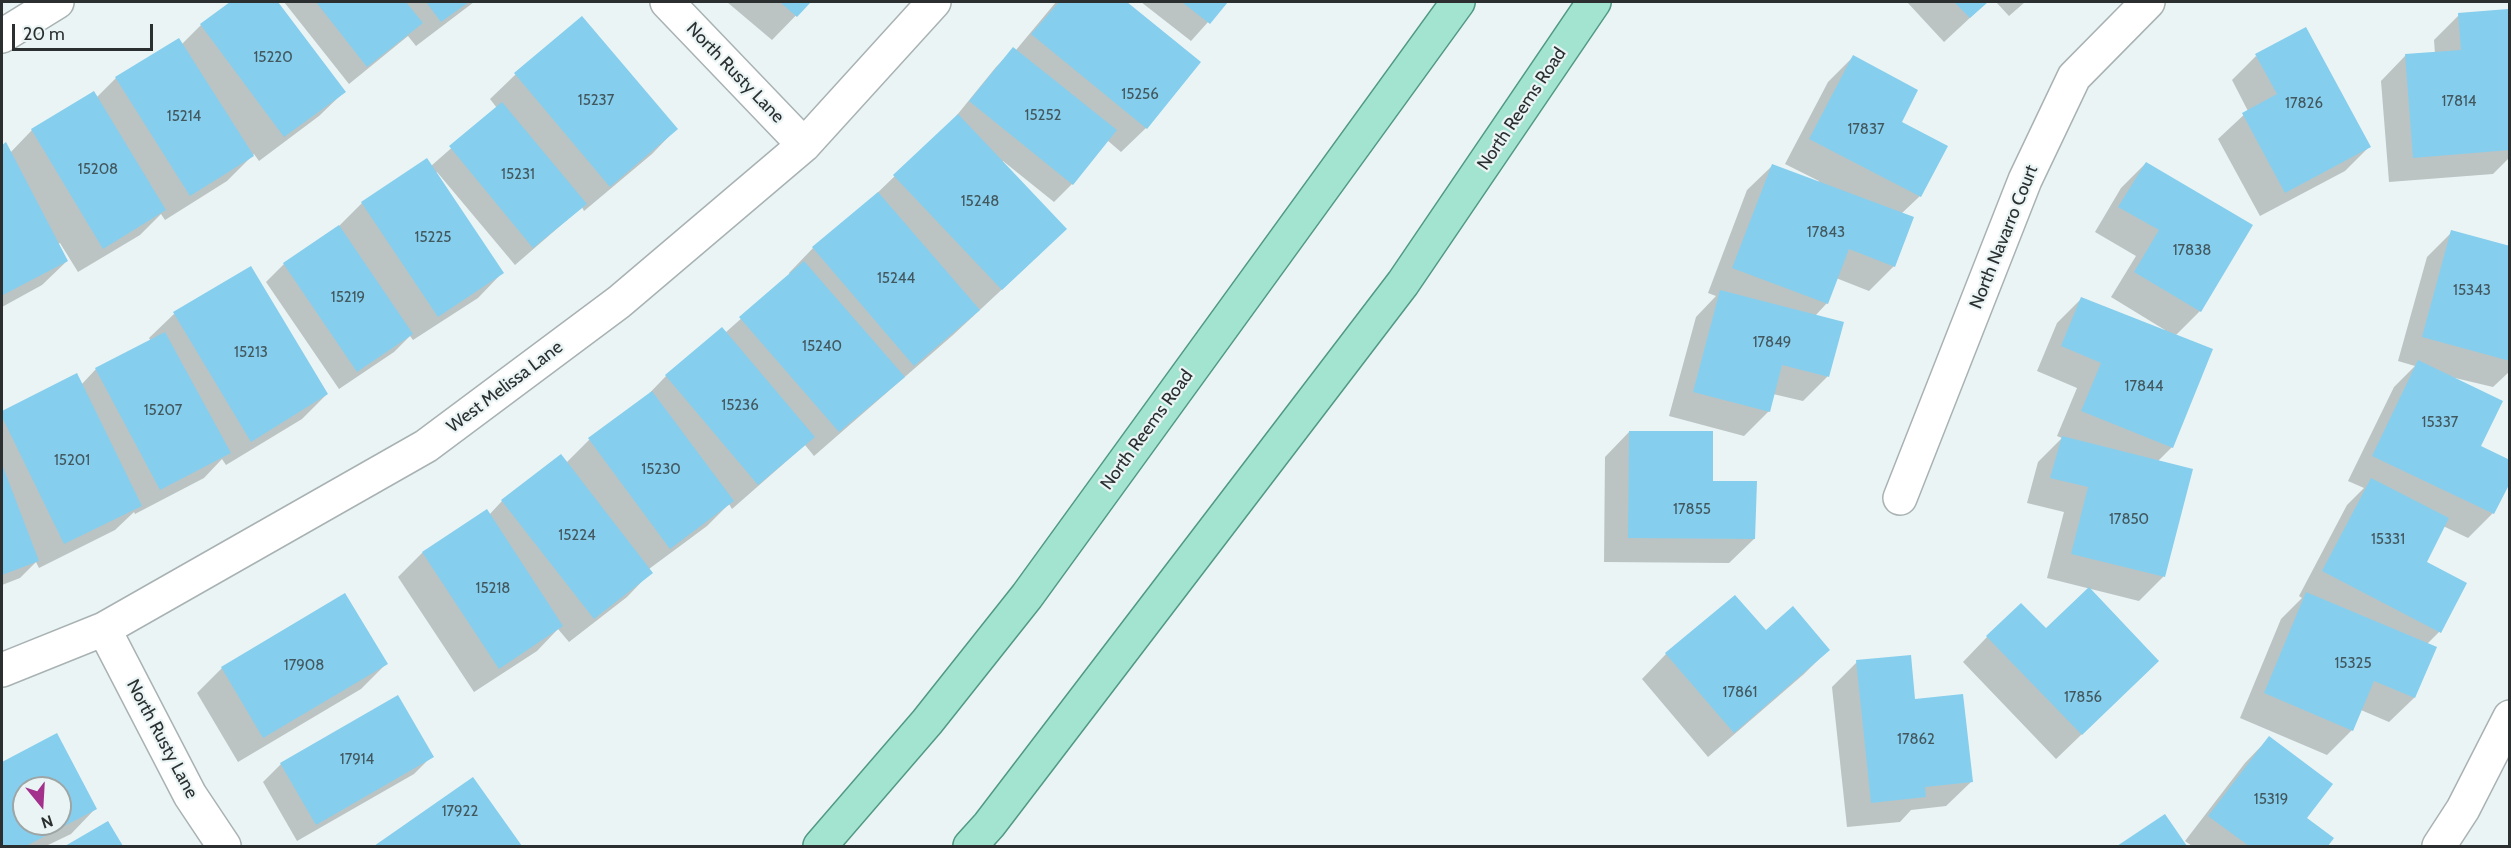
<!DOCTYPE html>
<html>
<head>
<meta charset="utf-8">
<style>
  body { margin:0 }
  #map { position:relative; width:2511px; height:848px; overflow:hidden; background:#eaf4f4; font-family:Cabin,sans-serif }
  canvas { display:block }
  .frame { position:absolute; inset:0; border:3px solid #2b2f2f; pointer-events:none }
  .north { position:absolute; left:12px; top:776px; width:60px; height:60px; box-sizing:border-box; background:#eaf4f4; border:2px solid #9ea5a5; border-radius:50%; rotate:162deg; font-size:16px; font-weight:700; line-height:24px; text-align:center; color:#2b2f2f }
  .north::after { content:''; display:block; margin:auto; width:21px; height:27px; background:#a3318c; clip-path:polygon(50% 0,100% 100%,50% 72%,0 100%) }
  .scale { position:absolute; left:12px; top:24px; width:141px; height:27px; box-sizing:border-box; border:3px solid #2b2f2f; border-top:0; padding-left:8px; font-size:18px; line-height:21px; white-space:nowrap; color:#2b2f2f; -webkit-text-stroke:4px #eaf4f4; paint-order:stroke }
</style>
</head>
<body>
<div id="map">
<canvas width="2511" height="848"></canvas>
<div class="frame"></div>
<div class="north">N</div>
<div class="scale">20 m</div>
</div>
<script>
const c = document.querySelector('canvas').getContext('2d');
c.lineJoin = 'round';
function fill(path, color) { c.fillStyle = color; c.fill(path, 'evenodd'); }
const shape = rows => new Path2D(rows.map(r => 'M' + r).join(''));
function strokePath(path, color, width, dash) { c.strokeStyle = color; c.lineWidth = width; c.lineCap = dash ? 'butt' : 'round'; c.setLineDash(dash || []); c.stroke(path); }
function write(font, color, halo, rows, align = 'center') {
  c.font = font + ' Cabin,sans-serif'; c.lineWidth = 4.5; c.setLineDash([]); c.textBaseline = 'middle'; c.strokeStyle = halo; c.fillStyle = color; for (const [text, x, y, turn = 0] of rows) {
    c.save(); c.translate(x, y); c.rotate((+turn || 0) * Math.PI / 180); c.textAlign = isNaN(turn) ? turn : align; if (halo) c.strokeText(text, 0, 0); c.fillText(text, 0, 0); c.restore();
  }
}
fill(shape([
  [233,2,276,2,344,92,319,116,259,161,254,154,227,181,165,220,161,214,140,235,78,272,60,243,58,244,67,261,42,285,2,307,2,146,5,144,10,153,32,130,96,98,116,78,178,40,181,45,201,25],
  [284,2,474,2,416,46,408,36,349,84],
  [727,2,809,2,772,40],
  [1056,2,1125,2,1199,62,1146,128,1121,152,1107,140,1072,184,1054,202,1003,161,1001,162,1040,254,953,335,814,456,805,445,732,509,729,504,707,526,649,569,651,572,627,597,569,642,558,629,537,651,474,692,398,577,422,553,486,511,489,515,502,501,566,463,589,440,642,401,666,376,725,333,790,275,789,273,813,248,870,200,953,120,996,67,1014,49,1016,50],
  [1141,2,1226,2,1191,41],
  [1907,2,1987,2,1944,42],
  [1996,2,2025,2,2009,16],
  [2507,11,2510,43,2510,157,2493,174,2389,182,2381,81,2405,56,2435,54,2434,40,2459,15],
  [582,18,676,129,652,154,584,211,582,207,515,265,437,172,436,173,502,273,478,298,413,340,410,336,394,352,339,389,266,282,284,264,337,228,362,203,431,166,497,108,490,99,515,75],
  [2256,56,2370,146,2345,171,2260,216,2218,139,2248,111,2232,80],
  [1853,57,1900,122,1920,196,1901,214,1894,266,1869,291,1836,278,1827,303,1815,316,1827,377,1803,401,1773,394,1769,411,1744,436,1669,416,1696,317,1716,296,1708,293,1747,190,1772,166,1818,183,1819,181,1785,164,1828,82],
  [2146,163,2251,225,2200,311,2175,336,2172,447,2158,461,2191,470,2163,577,2139,601,2047,578,2064,512,2027,503,2038,462,2062,438,2057,436,2077,388,2037,371,2057,323,2081,299,2164,332,2165,330,2111,297,2136,256,2095,232,2121,188],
  [2452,232,2510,247,2510,371,2493,387,2451,377,2479,447,2493,513,2468,538,2443,526,2425,563,2439,632,2427,644,2414,698,2389,722,2361,710,2352,730,2327,755,2240,718,2281,619,2302,598,2299,596,2347,505,2364,488,2348,481,2394,387,2415,366,2398,361,2427,257],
  [174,314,327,394,302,419,226,465,222,459,204,478,135,514,134,512,115,530,39,568,36,562,20,578,2,585,2,412,76,375,81,385,96,369,151,341,149,338],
  [1629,432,1711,482,1754,539,1729,563,1604,562,1605,457],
  [1735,597,1765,632,1828,650,1804,674,1708,757,1642,679,1666,654],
  [2046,630,2133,685,2056,759,1963,662,1987,637],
  [1857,662,1914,700,1971,782,1946,806,1911,810,1900,822,1847,827,1832,687],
  [386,664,361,689,238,762,197,693,222,668],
  [397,697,432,756,414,774,297,841,263,782,281,764],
  [57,735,95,809,71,834,46,846,2,846,2,764],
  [24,788,60,788,60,824,24,824],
  [2269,738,2305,818,2332,838,2326,846,2192,846,2185,841,2245,763],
  [472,779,521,846,376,846],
  [2165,816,2185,846,2119,846],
  [108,823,121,846,68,846]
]), '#0003');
fill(shape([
  [230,2,278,2,346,92,284,137,200,24],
  [316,2,406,2,423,23,367,67],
  [426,2,469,2,441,22],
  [780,2,811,2,797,17],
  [1059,2,1127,2,1201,62,1147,129,1031,34],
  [1182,2,1228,2,1210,24],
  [1954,2,1988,2,1970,18],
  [2508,9,2510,150,2413,158,2405,54,2461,50,2458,13],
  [582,16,678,129,610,187,514,73],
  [2306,27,2371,147,2285,193,2242,113,2277,94,2255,54],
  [179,38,254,156,190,196,115,77],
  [1013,47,1117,130,1073,185,969,101],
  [1853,55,1918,90,1902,122,1948,146,1921,197,1809,139],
  [94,91,166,210,103,249,31,129],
  [502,102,587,204,533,248,449,146],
  [958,114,1067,229,1002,290,893,175],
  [6,142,68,261,3,295,2,145],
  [427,158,504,273,438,317,361,202],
  [2146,162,2253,225,2201,312,2134,272,2159,230,2118,207],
  [1772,164,1914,217,1895,267,1849,249,1828,304,1732,268],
  [878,192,980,310,914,366,812,247],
  [339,225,413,334,357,372,283,263],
  [2451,230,2510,246,2510,361,2422,337],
  [804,261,905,377,839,432,739,317],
  [251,266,328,394,251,442,173,312],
  [1720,290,1844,322,1829,377,1782,365,1770,412,1693,392],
  [2081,297,2213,349,2173,448,2081,411,2101,363,2061,346],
  [722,327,815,437,758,485,665,375],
  [165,332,231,453,160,490,95,368],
  [2418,360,2503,401,2481,446,2510,460,2510,483,2494,514,2372,456],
  [77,373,142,506,64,544,2,417,2,411],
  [652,391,734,501,670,549,588,438],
  [1629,431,1713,431,1713,481,1757,481,1755,539,1628,538],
  [2062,436,2193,469,2165,577,2071,554,2088,487,2050,478],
  [561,454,653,573,594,619,501,500],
  [2,464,39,561,2,575],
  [2371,478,2449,518,2427,562,2467,583,2441,633,2322,571],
  [487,509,563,626,499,669,422,552],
  [2089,587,2159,661,2082,735,1986,636,2021,603,2046,628],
  [2306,592,2437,647,2415,698,2374,681,2353,731,2264,693],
  [345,593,388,664,263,738,221,667],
  [1735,595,1766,630,1793,606,1830,650,1734,733,1665,653],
  [1911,655,1915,699,1963,694,1973,782,1925,787,1926,797,1871,803,1856,660],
  [398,695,434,757,316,825,280,763],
  [57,733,97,809,26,846,2,846,2,762],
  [24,788,60,788,60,824,24,824],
  [2269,736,2333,784,2307,818,2334,838,2328,846,2249,846,2208,816],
  [473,777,522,846,374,846],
  [2165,814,2187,846,2117,846],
  [108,821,123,846,65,846]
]), '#85ceed');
const minor = shape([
  [667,2,804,145],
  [2,36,57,2],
  [1900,498,2025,180,2074,77,2148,2],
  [104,629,190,795,224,846],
  [2,670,104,629,426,446,619,302,804,145,934,2],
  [2439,846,2463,809,2510,717]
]);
const major = shape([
  [820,846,927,722,1027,596,1458,2],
  [970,846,989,825,1403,283,1594,2]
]);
strokePath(minor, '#a9b2b3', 36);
strokePath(major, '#519984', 36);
strokePath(minor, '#fff', 33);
strokePath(major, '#a3e4d0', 33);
write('15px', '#42575e', null, [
  ["15220",273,58],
  ["15256",1140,95],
  ["15237",596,101],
  ["17814",2459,102],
  ["17826",2304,104],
  ["15252",1043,116],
  ["15214",184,117],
  ["17837",1866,130],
  ["15208",98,170],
  ["15231",518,175],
  ["15248",980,202],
  ["17843",1826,233],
  ["15225",433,238],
  ["17838",2192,251],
  ["15244",896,279],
  ["15343",2472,291],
  ["15219",348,298],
  ["17849",1772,343],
  ["15240",822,347],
  ["15213",251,353],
  ["17844",2144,387],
  ["15236",740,406],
  ["15207",163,411],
  ["15337",2440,423],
  ["15201",72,461],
  ["15230",661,470],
  ["17855",1692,510],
  ["17850",2129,520],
  ["15224",577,536],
  ["15331",2388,540],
  ["15218",493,589],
  ["15325",2353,664],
  ["17908",304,666],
  ["17861",1740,693],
  ["17856",2083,698],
  ["17862",1916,740],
  ["17914",357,760],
  ["15319",2271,800],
  ["17922",460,812]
]);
write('18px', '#2b2f2f', '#eaf4f4', [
  ["North Rusty Lane",735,73,46],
  ["North Reems Road",1522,109,-56],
  ["North Navarro Court",2004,237,-68],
  ["West Melissa Lane",505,387,-37],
  ["North Reems Road",1147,430,-54],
  ["North Rusty Lane",162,739,62]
]);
</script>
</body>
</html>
